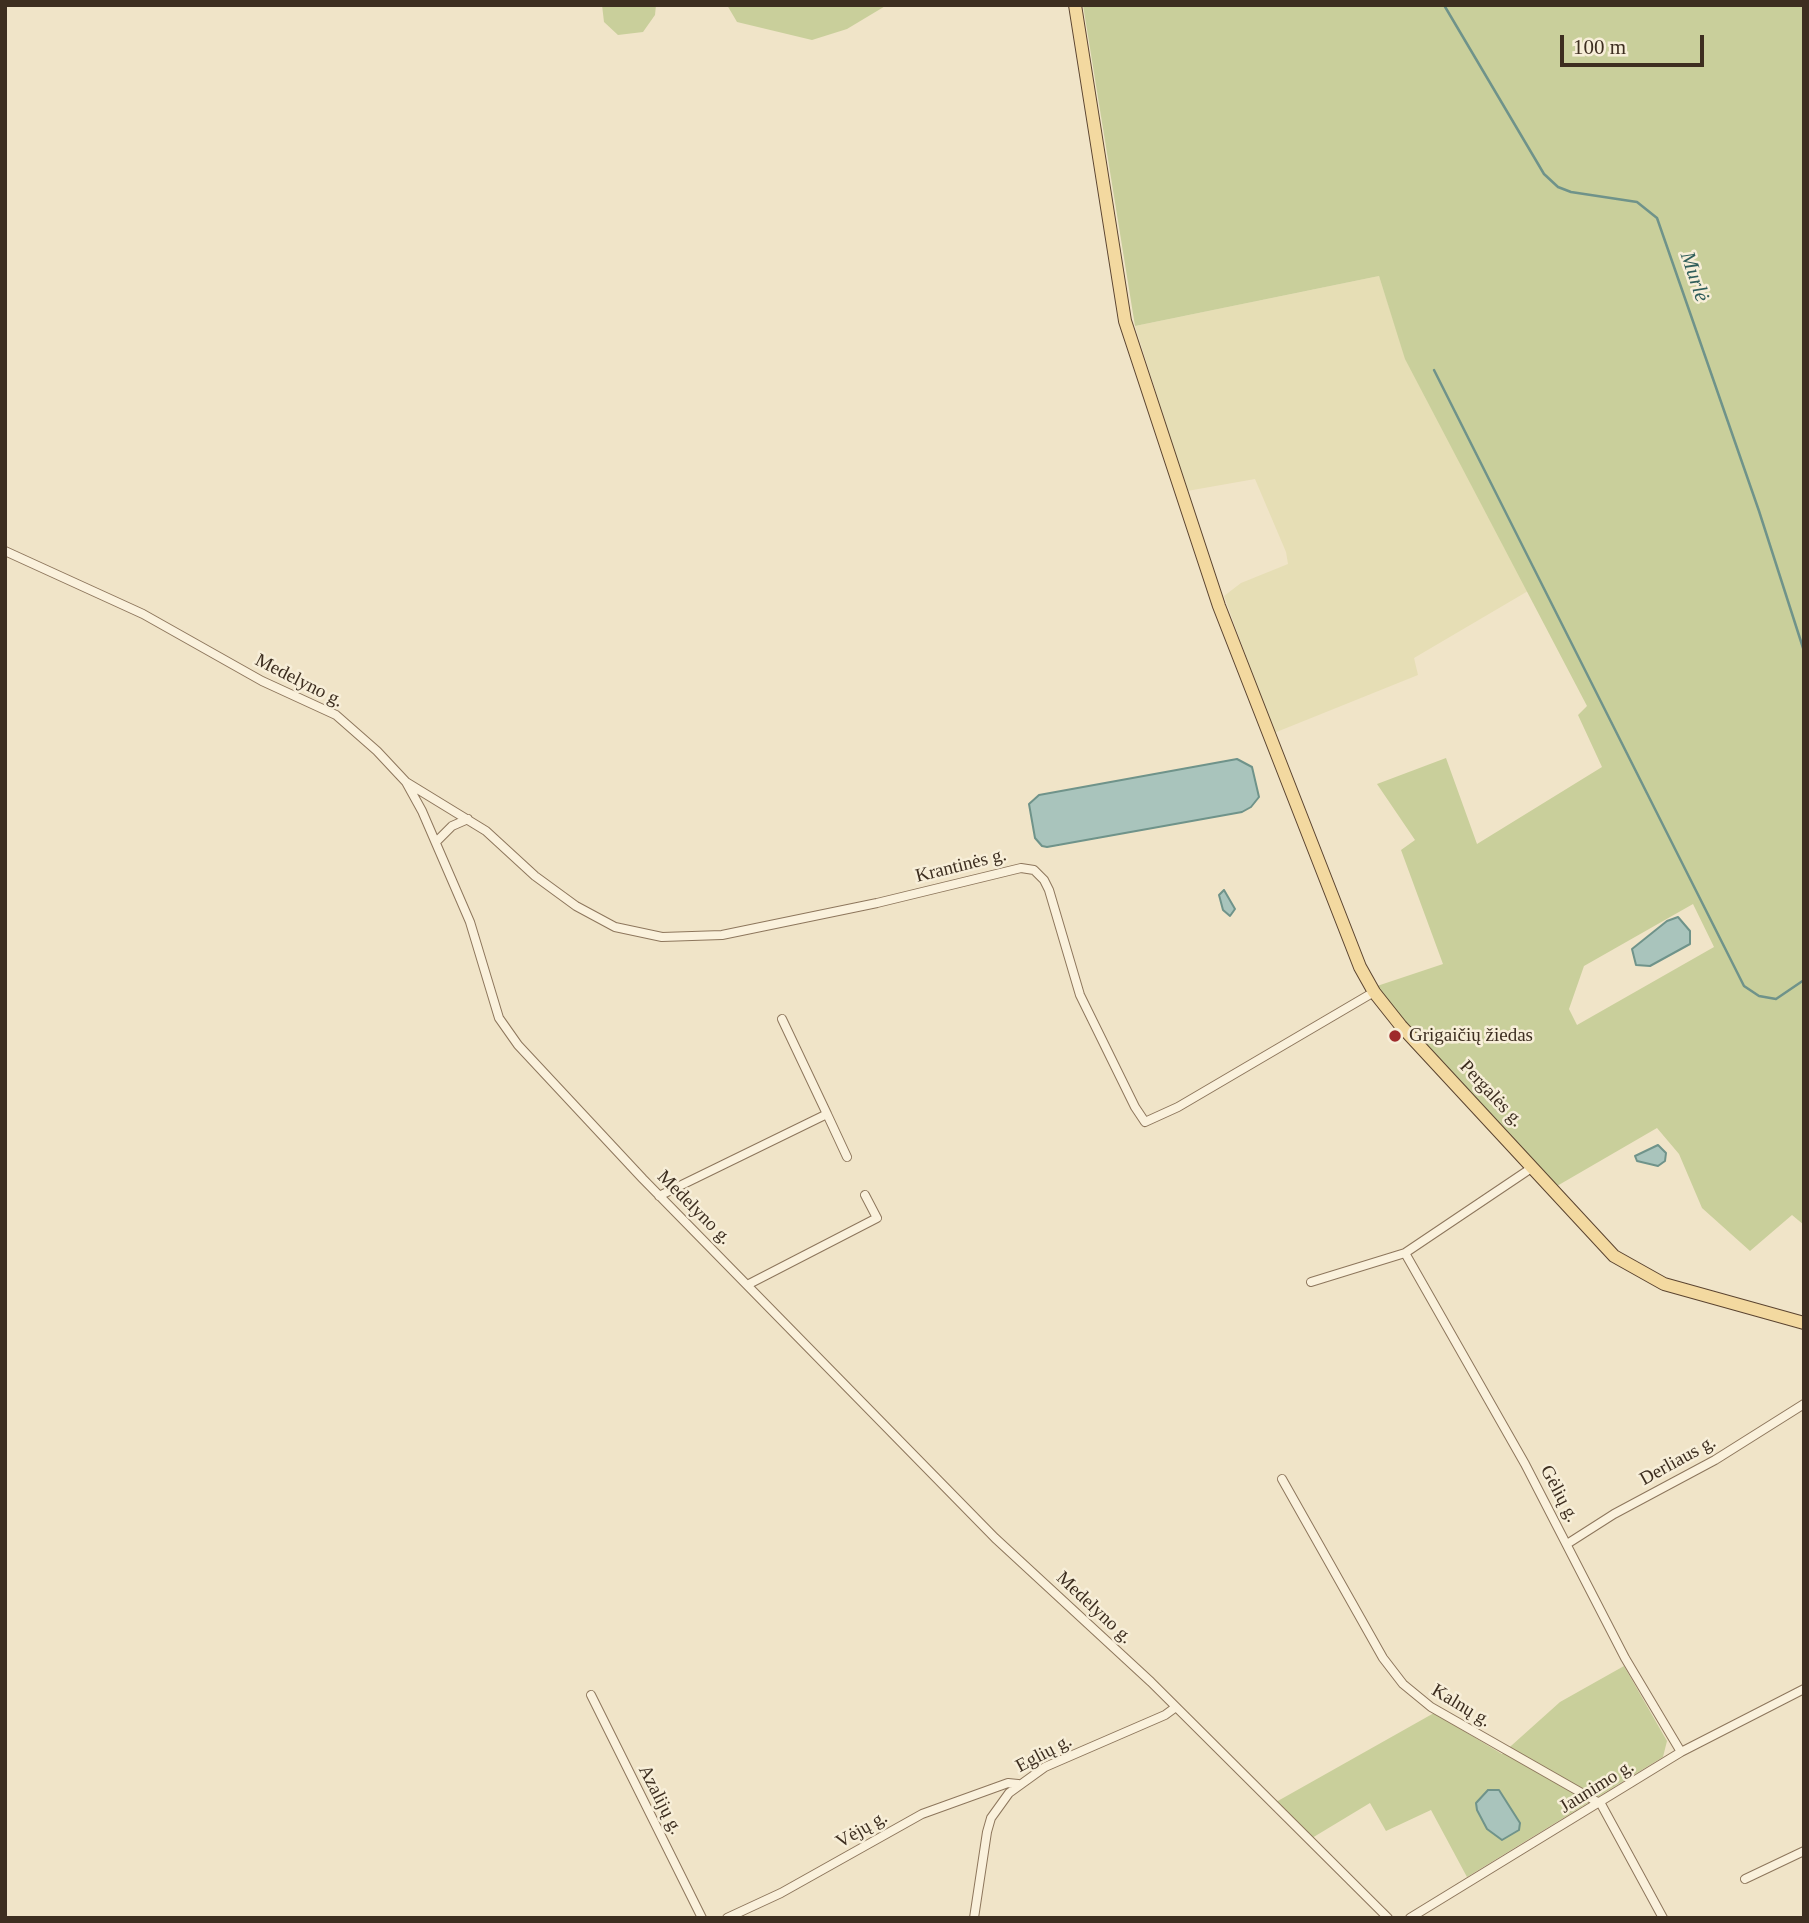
<!DOCTYPE html>
<html>
<head>
<meta charset="utf-8">
<style>
  body { margin:0 }
  #map { position:relative; width:1809px; height:1923px; overflow:hidden; background:#f0e4c8; font-family:"Times New Roman",serif }
  canvas { display:block }
  .frame { position:absolute; inset:0; border:7px solid #3d2e20; pointer-events:none }
  .scale { position:absolute; left:1560px; top:35px; width:144px; height:32px; box-sizing:border-box; border:4px solid #3d2e20; border-top:0; padding-left:9px; font-size:21px; line-height:24px; white-space:nowrap; color:#3d2e20; -webkit-text-stroke:5px #f7eed8; paint-order:stroke }
</style>
</head>
<body>
<div id="map">
<canvas width="1809" height="1923"></canvas>
<div class="frame"></div>
<div class="scale">100 m</div>
</div>
<script>
const c = document.querySelector('canvas').getContext('2d');
c.lineJoin = 'round';
function fill(path, color) { c.fillStyle = color; c.fill(path, 'evenodd'); }
const shape = rows => new Path2D(rows.map(r => 'M' + r).join(''));
function strokePath(path, color, width, dash) { c.strokeStyle = color; c.lineWidth = width; c.lineCap = dash ? 'butt' : 'round'; c.setLineDash(dash || []); c.stroke(path); }
function write(font, color, halo, rows, align = 'center') {
  c.font = font + ' "Times New Roman",serif'; c.lineWidth = 5; c.setLineDash([]); c.textBaseline = 'middle'; c.strokeStyle = halo; c.fillStyle = color; for (const [text, x, y, turn = 0] of rows) {
    c.save(); c.translate(x, y); c.rotate((+turn || 0) * Math.PI / 180); c.textAlign = isNaN(turn) ? turn : align; if (halo) c.strokeText(text, 0, 0); c.fillText(text, 0, 0); c.restore();
  }
}
fill(shape([
  [1379,276,1406,359,1528,591,1414,658,1418,675,1274,733,1224,596,1241,583,1288,564,1286,552,1255,479,1187,491,1135,326]
]), '#e6deb5');
fill(shape([
  [602,5,656,5,655,15,643,32,618,35,604,22],
  [727,5,887,5,847,29,812,40,737,22],
  [1083,5,1804,5,1804,1225,1792,1215,1750,1251,1702,1208,1679,1154,1657,1128,1557,1186,1402,1019,1377,986,1443,964,1401,850,1415,840,1377,784,1446,758,1477,844,1602,767,1578,715,1587,706,1405,359,1379,276,1135,326],
  [1693,904,1714,947,1577,1025,1569,1009,1584,966],
  [1624,1666,1667,1741,1663,1757,1467,1877,1431,1810,1386,1831,1370,1803,1312,1838,1276,1802,1434,1713,1502,1754,1560,1702],
  [1477,1810,1519,1830,1502,1840,1487,1829]
]), '#c9cf9b');
const water = shape([
  [1237,759,1252,767,1259,797,1251,807,1242,812,1047,847,1042,846,1035,838,1029,804,1039,795,1237,759],
  [1224,890,1235,909,1230,916,1223,910,1219,895,1224,890],
  [1678,917,1690,931,1690,944,1650,966,1636,965,1632,949,1667,921,1678,917],
  [1658,1145,1666,1153,1665,1161,1658,1166,1637,1161,1635,1156,1658,1145],
  [1488,1790,1499,1790,1520,1823,1519,1830,1502,1840,1487,1829,1477,1810,1476,1803,1488,1790]
]);
fill(water, '#a9c4bc');
strokePath(water, '#6f938a', 2);
strokePath(shape([
  [1444,5,1544,174,1558,187,1571,192,1637,202,1657,218,1759,511,1804,651],
  [1434,370,1744,986,1759,996,1776,999,1804,980]
]), '#6f938a', 2.5);
const street = shape([
  [5,551,143,614,262,681,336,715,377,751,406,782,422,811,470,922,499,1018,518,1045,643,1179,995,1538,1151,1682,1388,1918],
  [406,782,486,831,535,876,576,906,615,927,662,937,722,935,877,903,1021,868,1034,870,1044,880,1049,890,1080,995,1135,1107,1145,1122,1178,1107,1374,992],
  [436,842,452,826,468,819],
  [782,1019,827,1114],
  [659,1196,827,1114,847,1157],
  [1405,1253,1525,1464,1625,1658,1681,1752],
  [1311,1282,1405,1253,1533,1167],
  [749,1284,877,1218,865,1195],
  [1282,1479,1383,1658,1403,1684,1431,1707,1601,1804,1663,1918],
  [1567,1544,1614,1514,1715,1460,1804,1404],
  [591,1695,702,1918],
  [1745,1879,1804,1851],
  [727,1918,781,1893,922,1814,1008,1783,1018,1784],
  [974,1918,987,1832,991,1818,1009,1793,1045,1767,1165,1715,1176,1707],
  [1410,1918,1681,1752,1804,1689]
]);
const primary = shape([
  [1075,5,1125,321,1219,606,1360,967,1374,992,1401,1026,1614,1256,1664,1284,1804,1323]
]);
strokePath(street, '#8d765c', 10);
strokePath(primary, '#5b4430', 14);
strokePath(street, '#faf1dc', 8);
strokePath(primary, '#f3d9a0', 12);
for (const [x, y, r, color] of [
  [1395,1036,7,"#9e2a2b"]
]) { const dot = new Path2D(); dot.arc(x, y, r, 0, 2 * Math.PI); c.fillStyle = color; c.fill(dot); strokePath(dot, '#f7eed8', 2.5); }
write('19px', '#3d2e20', '#f7eed8', [
  ["Medelyno g.",299,681,27],
  ["Krantinės g.",961,866,-14],
  ["Pergalės g.",1491,1094,47],
  ["Medelyno g.",694,1208,45],
  ["Derliaus g.",1678,1461,-29],
  ["Gėlių g.",1559,1494,62],
  ["Medelyno g.",1094,1608,43],
  ["Kalnų g.",1461,1706,31],
  ["Eglių g.",1044,1754,-28],
  ["Jaunimo g.",1597,1787,-32],
  ["Azalijų g.",660,1800,63],
  ["Vėjų g.",862,1830,-30]
]);
write('19px', '#3d2e20', '#f7eed8', [
  ["Grigaičių žiedas",1409,1036]
], 'left');
write('italic 21px', '#2f5d5a', '#f7eed8', [
  ["Murlė",1694,277,71]
]);
</script>
</body>
</html>
